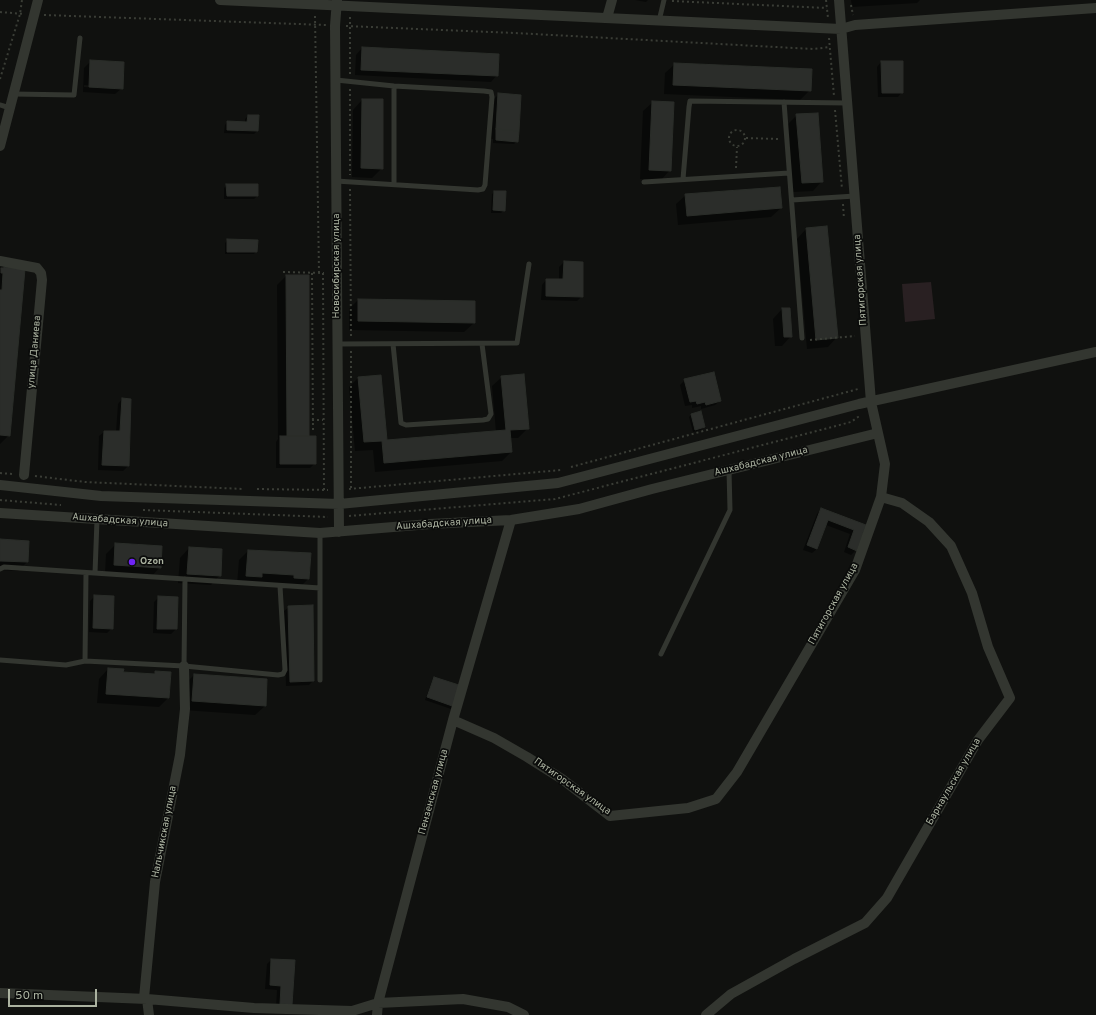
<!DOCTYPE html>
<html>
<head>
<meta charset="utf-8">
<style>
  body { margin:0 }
  #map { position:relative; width:1096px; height:1015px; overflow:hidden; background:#10110f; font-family:Overpass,sans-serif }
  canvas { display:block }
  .scale { position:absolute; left:8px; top:989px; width:89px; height:18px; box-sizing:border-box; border:2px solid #abb2a0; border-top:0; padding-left:5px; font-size:12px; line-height:14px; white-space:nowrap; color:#abb2a0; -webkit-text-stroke:3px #0b0c0b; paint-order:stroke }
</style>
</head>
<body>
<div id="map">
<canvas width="1096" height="1015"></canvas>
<div class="scale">50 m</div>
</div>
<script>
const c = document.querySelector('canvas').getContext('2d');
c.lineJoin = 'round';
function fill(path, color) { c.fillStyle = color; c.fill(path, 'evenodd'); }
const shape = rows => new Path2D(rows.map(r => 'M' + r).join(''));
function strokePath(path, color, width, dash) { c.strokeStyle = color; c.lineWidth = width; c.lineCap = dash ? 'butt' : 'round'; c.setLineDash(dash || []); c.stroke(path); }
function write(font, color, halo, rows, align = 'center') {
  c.font = font + ' Overpass,sans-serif'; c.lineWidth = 3.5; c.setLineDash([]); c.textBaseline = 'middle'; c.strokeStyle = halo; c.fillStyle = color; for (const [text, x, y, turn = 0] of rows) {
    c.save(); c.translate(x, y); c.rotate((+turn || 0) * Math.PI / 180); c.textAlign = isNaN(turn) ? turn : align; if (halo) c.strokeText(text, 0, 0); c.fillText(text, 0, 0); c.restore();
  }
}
fill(shape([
  [931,282,935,319,905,322,902,284]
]), '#292022');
fill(shape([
  [635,0,648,0,646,2],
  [851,0,920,0,917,3,852,7],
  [362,48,497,75,491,82,355,75,356,55],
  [91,61,122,88,115,94,83,92,84,68],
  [84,85,117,87,117,89,84,87],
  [881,62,902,92,898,97,878,97,877,67],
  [675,64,810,90,800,100,664,94,665,73],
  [499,94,517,141,514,144,493,143,493,139,487,138,489,104],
  [362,100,382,168,372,178,352,177,353,110],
  [653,102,670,170,661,180,640,179,643,111],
  [797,115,822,181,813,191,793,192,787,125],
  [248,116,257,131,254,134,224,133,225,125,227,122,245,123,245,119],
  [227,185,257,196,254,199,224,199,224,188],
  [495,192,504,210,501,213,491,213,492,194],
  [686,195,781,208,771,217,678,225,676,204],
  [826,227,837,337,828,347,807,349,797,239,806,229],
  [228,240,256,251,254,254,225,254,225,243],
  [564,262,582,296,577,301,541,300,542,285,546,280,559,280,559,267],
  [1,269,3,269,9,435,0,444,0,270],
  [286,276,308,435,315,463,310,468,276,468,276,442,278,439,277,285],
  [358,300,474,323,464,332,349,330,349,309],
  [782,309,789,309,791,336,782,346,775,346,773,319],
  [359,377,386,441,496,432,492,386,502,377,528,428,518,438,510,438,511,452,502,461,375,472,373,450,355,451,349,387],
  [685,380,720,401,715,405,701,409,701,406,692,408,692,405,685,406,680,385],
  [122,399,130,400,128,466,123,471,98,470,99,436,104,432,116,432,118,404],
  [692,414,704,427,701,430,693,432,689,417],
  [821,509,865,526,856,550,851,555,844,552,850,534,826,525,817,549,812,553,803,550,817,514],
  [0,540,27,562,18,571,0,570],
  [116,544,160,567,151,577,105,574,106,554],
  [189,548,220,575,211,585,178,583,180,558],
  [248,551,308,579,299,588,237,585,239,560],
  [95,596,112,628,107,633,89,632,90,601],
  [159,597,176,629,171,634,153,633,154,602],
  [289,607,313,681,309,685,286,686,284,611],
  [108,669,122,673,153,675,156,672,168,698,159,707,97,703,99,679],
  [194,675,265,706,255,715,183,710,185,684],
  [434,678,454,706,451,709,425,700,432,681],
  [271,960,291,1004,276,1008,277,990,265,989,267,964]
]), '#0007');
const building = shape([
  [362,47,499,54,498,76,361,70,362,47],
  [90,60,124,62,123,89,89,87,90,60],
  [881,61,903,61,903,93,882,93,881,61],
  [674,63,812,69,811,91,673,85,674,63],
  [498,93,521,95,519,131,496,129,498,93],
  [362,99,383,99,383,169,361,168,362,99],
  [652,101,674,102,671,171,649,170,652,101],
  [818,113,823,182,802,183,796,114,818,113],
  [248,115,259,115,258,131,227,130,227,121,247,122,248,115],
  [496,129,519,131,518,142,496,140,496,129],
  [226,184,258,184,258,196,227,196,226,184],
  [780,187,782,208,687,216,685,194,780,187],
  [494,191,506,191,505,211,493,210,494,191],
  [827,226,838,338,816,340,806,228,827,226],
  [227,239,258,240,257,252,227,252,227,239],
  [564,261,583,262,583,297,546,296,546,279,563,279,564,261],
  [4,267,25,269,10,436,0,435,0,290,2,290,3,273,1,273,1,268,4,268,4,267],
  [286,275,309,275,309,436,287,436,286,275],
  [358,299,475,301,475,323,358,321,358,299],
  [782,308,790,308,792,337,784,337,782,308],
  [714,372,721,401,706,405,705,402,697,404,696,401,690,402,684,379,714,372],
  [524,374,529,429,510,430,512,452,384,463,382,441,364,442,358,377,381,375,387,440,506,430,501,376,524,374],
  [122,398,131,399,129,466,102,465,104,431,120,431,122,398],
  [701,411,705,427,695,430,691,414,701,411],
  [280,436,316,436,316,464,280,464,280,436],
  [821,508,866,525,857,551,848,547,854,530,828,520,817,549,807,545,821,508],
  [0,539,29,541,28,562,0,561,0,539],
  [115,543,162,546,161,568,114,565,115,543],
  [189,547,222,549,221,576,187,574,189,547],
  [248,550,311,553,309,579,294,578,294,575,262,573,262,577,246,576,248,550],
  [94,595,114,596,113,629,93,628,94,595],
  [158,596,178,597,177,629,157,629,158,596],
  [313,605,314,681,290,682,288,606,313,605],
  [108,668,124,669,123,672,155,674,155,671,171,672,169,698,106,694,108,668],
  [194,674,267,679,266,706,192,701,194,674],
  [434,677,462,686,455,707,427,697,434,677],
  [271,959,295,960,292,1005,280,1004,281,986,270,985,271,959]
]);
fill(building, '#2b2d2a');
strokePath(building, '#2a2d29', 1);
strokePath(shape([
  [826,0,828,18],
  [672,1,827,8],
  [851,5,853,15],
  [0,12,24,14],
  [44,15,326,25],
  [315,16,319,273],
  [350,17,350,75],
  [346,26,515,33,813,49,830,47],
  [829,38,834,96],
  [0,79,20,14,22,0],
  [350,89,350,175],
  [835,110,842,189],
  '729 138a8 8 0 1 1 16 0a8 8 0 1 1-16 0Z',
  [746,138,778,139],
  [736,168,737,147],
  [350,189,351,337],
  [843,204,844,219],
  [283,272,324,273],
  [312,273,313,432],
  [323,273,324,491],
  [810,340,855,336],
  [351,351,351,489],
  [312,420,323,420],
  [571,467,858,389],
  [0,473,13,474],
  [35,476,85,482,244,489],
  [257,489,328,490],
  [349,489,561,470],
  [0,500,61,505],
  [143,510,328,517],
  [349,516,555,499,851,422,858,417,858,415]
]), '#3a3d36', 2, [2, 3]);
strokePath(shape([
  [659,21,664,0],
  [336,80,394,86,484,91,491,92,492,97,485,185,483,189,478,190,336,181],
  [13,94,74,95,80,38],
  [784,102,802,338],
  [0,105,10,108],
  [683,179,689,107,690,101,847,103],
  [644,182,789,173],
  [394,184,394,86],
  [792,200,855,196],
  [338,344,517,343,529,264],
  [393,344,401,423,406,425,483,420,488,419,491,414,482,344],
  [0,569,4,567,320,588],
  [95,573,97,520],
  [661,654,730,510,729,470],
  [0,660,66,665,85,661,184,666,278,675,283,674,285,670,280,586],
  [85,661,86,573],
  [184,666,185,579],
  [320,680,320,533]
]), '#333630', 5);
strokePath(shape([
  [220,0,841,29,855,25,1096,8],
  [337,0,335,26,339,532],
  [607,18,612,0],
  [0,146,38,0],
  [0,261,37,268,41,273,42,280,24,475],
  [0,485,101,496,339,504,558,483,859,404,1096,352],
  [0,513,320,533,430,524,511,520,579,509,652,489,878,433],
  [453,720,494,738,527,757,562,779,610,816,688,808,716,799,737,772,855,570,881,497,885,464,871,402,839,0],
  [0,993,147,999,254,1008,352,1011,378,1003,463,999,508,1007,524,1015],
  [144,998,155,882,180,755,185,709,184,666],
  [147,999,149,1015],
  [377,1015,378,1003,453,720,511,520],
  [706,1015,731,994,794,959,865,923,887,898,978,740,1010,698,988,647,972,593,951,546,929,522,902,503,881,497]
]), '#333630', 10);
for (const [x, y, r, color] of [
  [132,562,4,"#6f24f5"]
]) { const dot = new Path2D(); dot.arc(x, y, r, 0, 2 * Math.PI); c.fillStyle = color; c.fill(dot); strokePath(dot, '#0b0c0b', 1.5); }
write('10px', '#abb2a0', '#0b0c0b', [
  ["Новосибирская улица",337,266,-90],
  ["Пятигорская улица",861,280,-94],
  ["улица Даниева",35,352,-85],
  ["Ашхабадская улица",761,462,-14],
  ["Ашхабадская улица",120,521,4],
  ["Ашхабадская улица",444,524,-4],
  ["Пятигорская улица",834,604,-61],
  ["Барнаульская улица",954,782,-60],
  ["Пятигорская улица",572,787,35],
  ["Пензенская улица",434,792,-75],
  ["Нальчикская улица",165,832,-79]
]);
write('bold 10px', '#abb2a0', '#0b0c0b', [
  ["Ozon",140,562]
], 'left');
</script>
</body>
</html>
